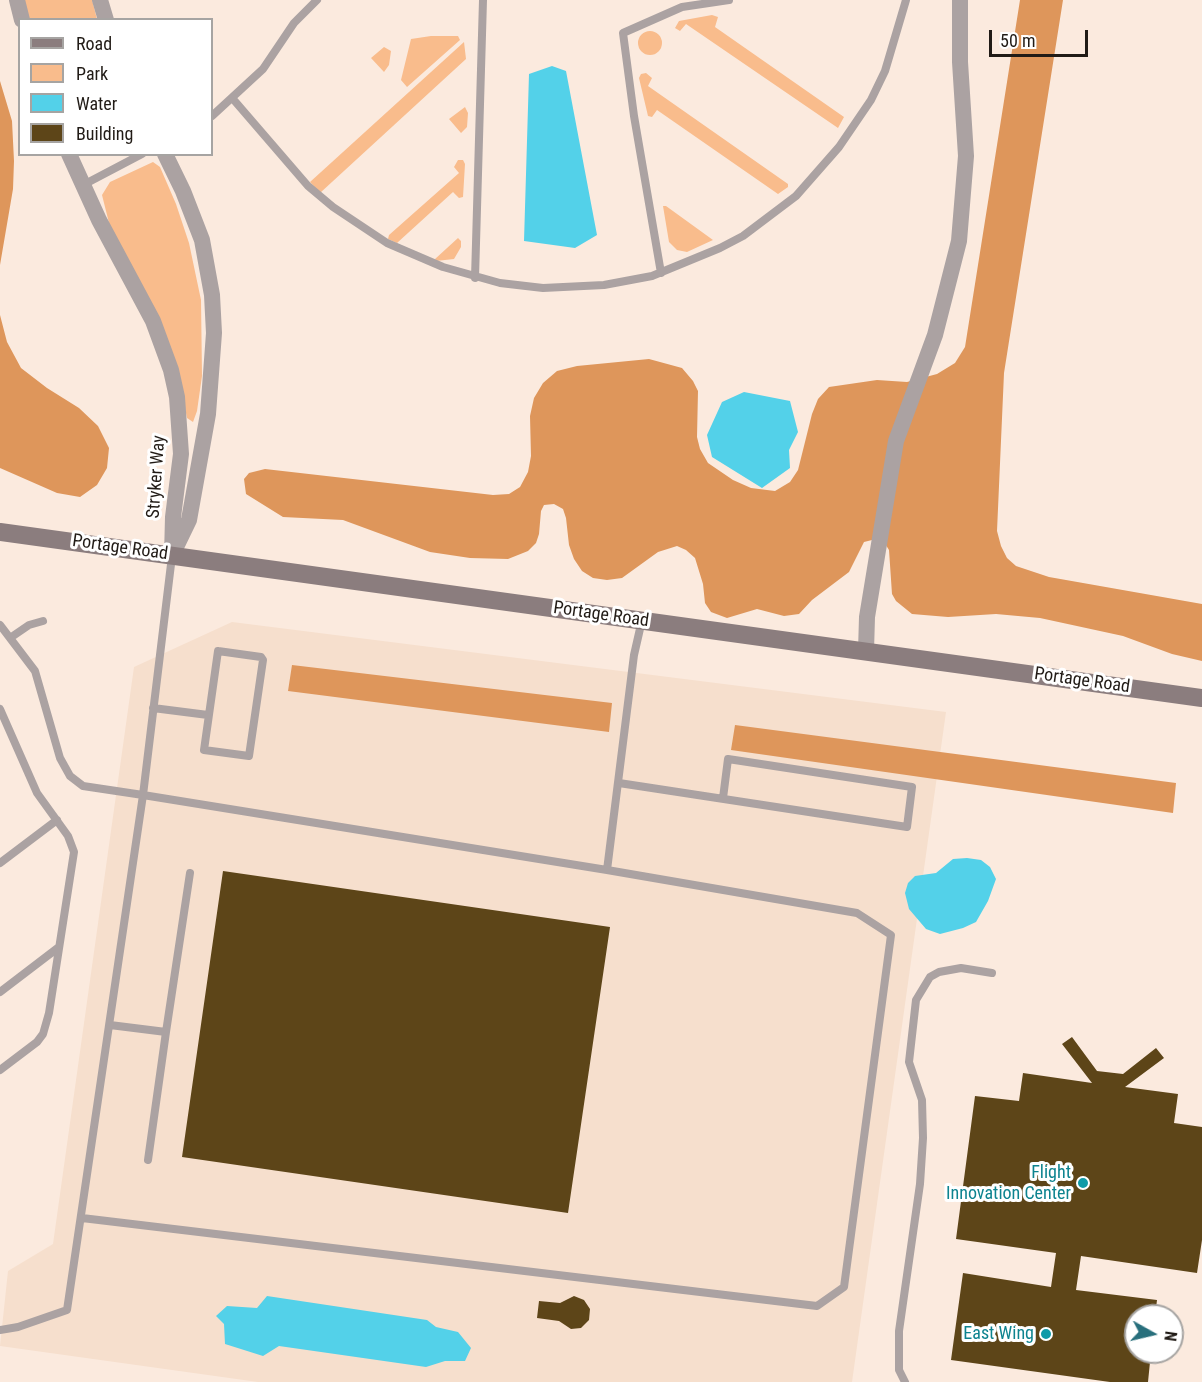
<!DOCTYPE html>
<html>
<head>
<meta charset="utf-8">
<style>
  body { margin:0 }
  #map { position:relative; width:1202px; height:1382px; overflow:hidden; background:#fbeade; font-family:"Roboto Condensed",sans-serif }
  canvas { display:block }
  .legend { position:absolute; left:18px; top:18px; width:195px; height:138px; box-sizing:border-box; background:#fff; border:2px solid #a6a4a2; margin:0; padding:8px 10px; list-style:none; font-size:18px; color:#211b16 }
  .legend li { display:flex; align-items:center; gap:12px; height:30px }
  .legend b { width:30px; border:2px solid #a6a4a2 }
  .north { position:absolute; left:1124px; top:1304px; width:60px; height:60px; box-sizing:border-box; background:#fff; border:2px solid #a6a4a2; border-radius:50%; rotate:98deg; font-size:16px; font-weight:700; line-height:24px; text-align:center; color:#211b16 }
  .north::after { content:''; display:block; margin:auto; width:21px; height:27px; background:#286f7c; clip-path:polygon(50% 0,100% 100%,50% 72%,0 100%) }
  .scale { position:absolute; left:989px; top:30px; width:99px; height:27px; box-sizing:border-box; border:3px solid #211b16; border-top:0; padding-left:8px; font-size:18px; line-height:21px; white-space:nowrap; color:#211b16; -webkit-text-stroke:4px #fff; paint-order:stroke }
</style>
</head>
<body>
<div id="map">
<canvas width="1202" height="1382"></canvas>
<ul class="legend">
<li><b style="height:8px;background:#8b7d7e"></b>Road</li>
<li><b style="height:16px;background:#f9bc8c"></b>Park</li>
<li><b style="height:16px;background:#53d1e9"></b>Water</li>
<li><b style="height:16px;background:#5d4518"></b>Building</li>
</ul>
<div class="north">N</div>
<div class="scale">50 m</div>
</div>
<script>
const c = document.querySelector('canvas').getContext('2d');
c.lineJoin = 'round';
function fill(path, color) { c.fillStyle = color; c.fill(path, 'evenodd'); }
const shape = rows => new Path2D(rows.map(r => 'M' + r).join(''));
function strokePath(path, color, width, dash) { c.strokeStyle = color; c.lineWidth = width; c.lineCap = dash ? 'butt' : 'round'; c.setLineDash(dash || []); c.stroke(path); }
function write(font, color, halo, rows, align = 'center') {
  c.font = font + ' "Roboto Condensed",sans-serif'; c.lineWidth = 6; c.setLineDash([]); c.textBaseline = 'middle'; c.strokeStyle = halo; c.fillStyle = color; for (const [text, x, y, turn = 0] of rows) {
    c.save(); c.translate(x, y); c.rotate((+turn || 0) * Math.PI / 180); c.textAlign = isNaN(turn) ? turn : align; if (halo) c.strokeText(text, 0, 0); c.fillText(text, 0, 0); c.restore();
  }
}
fill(shape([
  [232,622,946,712,852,1382,258,1382,0,1346,8,1271,53,1244,134,667]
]), '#f6dfcd');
fill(shape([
  [21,0,92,0,97,19,27,19],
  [712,15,718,17,715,27,844,117,838,128,686,24,680,31,675,28,679,21],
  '638 43a12 12 0 1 1 24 0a12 12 0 1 1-24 0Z',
  [431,36,458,36,460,40,407,87,401,80,411,39],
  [464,42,466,59,320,193,310,182],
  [384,47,391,51,389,65,384,72,371,58],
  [646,73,652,78,648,86,788,184,788,187,778,194,657,110,652,117,648,116,639,78,641,74],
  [465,107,468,113,467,127,461,133,449,119],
  [458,160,463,160,465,164,463,197,459,198,453,192,397,243,388,239,389,235,459,173,454,167],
  [153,162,160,167,176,204,189,243,201,300,202,376,197,411,193,422,187,418,183,398,110,227,102,195,110,182],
  [663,206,666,206,713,240,687,252,677,250,669,242],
  [458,238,461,241,461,247,454,259,436,261,435,259]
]), '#f9bc8c');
fill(shape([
  [1020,0,1063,0,1004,373,997,531,1001,546,1007,558,1016,566,1049,577,1202,604,1202,661,1172,654,1123,636,1040,618,996,614,948,617,912,614,896,601,892,594,889,550,884,542,876,539,864,542,849,572,812,600,799,614,784,616,757,609,727,618,711,612,705,603,703,584,695,558,686,550,677,546,658,552,622,578,607,580,593,578,582,571,574,559,569,545,566,518,563,509,554,504,544,505,541,511,539,534,536,543,528,551,508,559,470,558,430,552,343,520,283,517,246,494,244,479,249,473,265,469,493,495,509,494,520,487,528,472,531,456,530,416,534,398,543,383,557,371,577,366,649,359,682,368,693,381,698,391,697,437,700,449,708,463,733,480,751,488,775,491,790,482,798,470,812,414,818,399,829,387,877,380,907,382,937,374,955,363,965,347],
  [0,81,12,121,14,161,13,189,0,265],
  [0,315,7,342,21,368,47,388,79,408,98,426,109,448,107,468,97,485,80,497,57,493,0,468],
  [292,665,612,703,609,732,288,691],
  [735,725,1176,783,1173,813,731,750]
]), '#de965b');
fill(shape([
  [552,66,566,71,597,235,575,248,524,241,529,74],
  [744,392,790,401,798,432,789,450,790,468,762,488,712,457,707,435,722,402],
  [967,858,981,860,990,867,996,879,988,901,976,922,963,928,940,934,926,929,909,909,905,893,908,883,915,876,936,873,953,859],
  [267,1296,427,1320,436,1327,458,1332,471,1348,465,1361,445,1361,426,1367,279,1346,263,1356,225,1344,224,1324,216,1316,227,1306,257,1308]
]), '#53d1e9');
fill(shape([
  [223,871,610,927,568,1213,182,1157],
  [1072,1037,1097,1071,1123,1074,1156,1048,1164,1058,1125,1087,1178,1094,1174,1123,1202,1127,1202,1240,1197,1273,1081,1256,1076,1290,1157,1300,1155,1316,1136,1316,1136,1352,1151,1352,1148,1382,1110,1382,951,1360,963,1273,1051,1287,1056,1253,956,1239,975,1096,1019,1101,1023,1073,1092,1083,1062,1044],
  [574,1296,584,1300,590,1309,589,1320,581,1328,571,1329,559,1321,537,1318,539,1301,560,1303]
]), '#5d4518');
strokePath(shape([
  [233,99,308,186,333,207,387,243,443,267,500,283,543,288,604,285,652,276,720,248,743,236,796,196,839,147,871,100,885,71,906,0],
  [212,116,263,69,294,23,317,0],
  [83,185,142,154],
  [661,273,634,116,623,33,682,7,729,0],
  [475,278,483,0],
  [0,625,35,671,60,758,70,776,83,786,143,795,172,556],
  [10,638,29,625,43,621],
  [218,651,261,657,263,660,249,756,204,750,218,651],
  [153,708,208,715],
  [0,709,37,793,68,836,74,852,49,1013,43,1034,37,1042,0,1070],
  [619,783,907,827,912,787,728,759,723,798],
  [0,863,57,820],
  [0,992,59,947],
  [110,1025,166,1032,190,873],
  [148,1160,166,1032],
  [82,1218,817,1306,844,1287,891,935,857,913,607,870,634,655,642,620],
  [0,1330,18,1327,67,1310,143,795,607,870],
  [905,1382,899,1370,899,1331,920,1184,923,1138,922,1100,909,1062,916,1000,930,977,939,972,961,968,992,973]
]), '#aba2a2', 8);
strokePath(shape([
  [17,0,22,20],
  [100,0,106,20],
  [69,154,99,220,153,321,171,370,177,397,181,454,173,517,172,556],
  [165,154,183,191,202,240,212,295,214,333,208,414,189,520,175,549],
  [866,651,867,617,896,441,935,335,959,241,966,156,960,62,960,0]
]), '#aba2a2', 16);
strokePath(shape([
  [0,532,1202,698]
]), '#8b7d7e', 18);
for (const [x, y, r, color] of [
  [1083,1183,6,"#0f9aa8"],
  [1046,1334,6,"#0f9aa8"]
]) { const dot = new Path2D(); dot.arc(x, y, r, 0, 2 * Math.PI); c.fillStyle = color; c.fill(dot); strokePath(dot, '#fff', 2); }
write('18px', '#211b16', '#fff', [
  ["Stryker Way",157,477,-86],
  ["Portage Road",120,548,8],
  ["Portage Road",601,615,8],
  ["Portage Road",1082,681,8]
]);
write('18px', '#0d838f', '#fff', [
  ["Flight",1071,1173],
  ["Innovation Center",1071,1194],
  ["East Wing",1034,1334]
], 'right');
</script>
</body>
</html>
